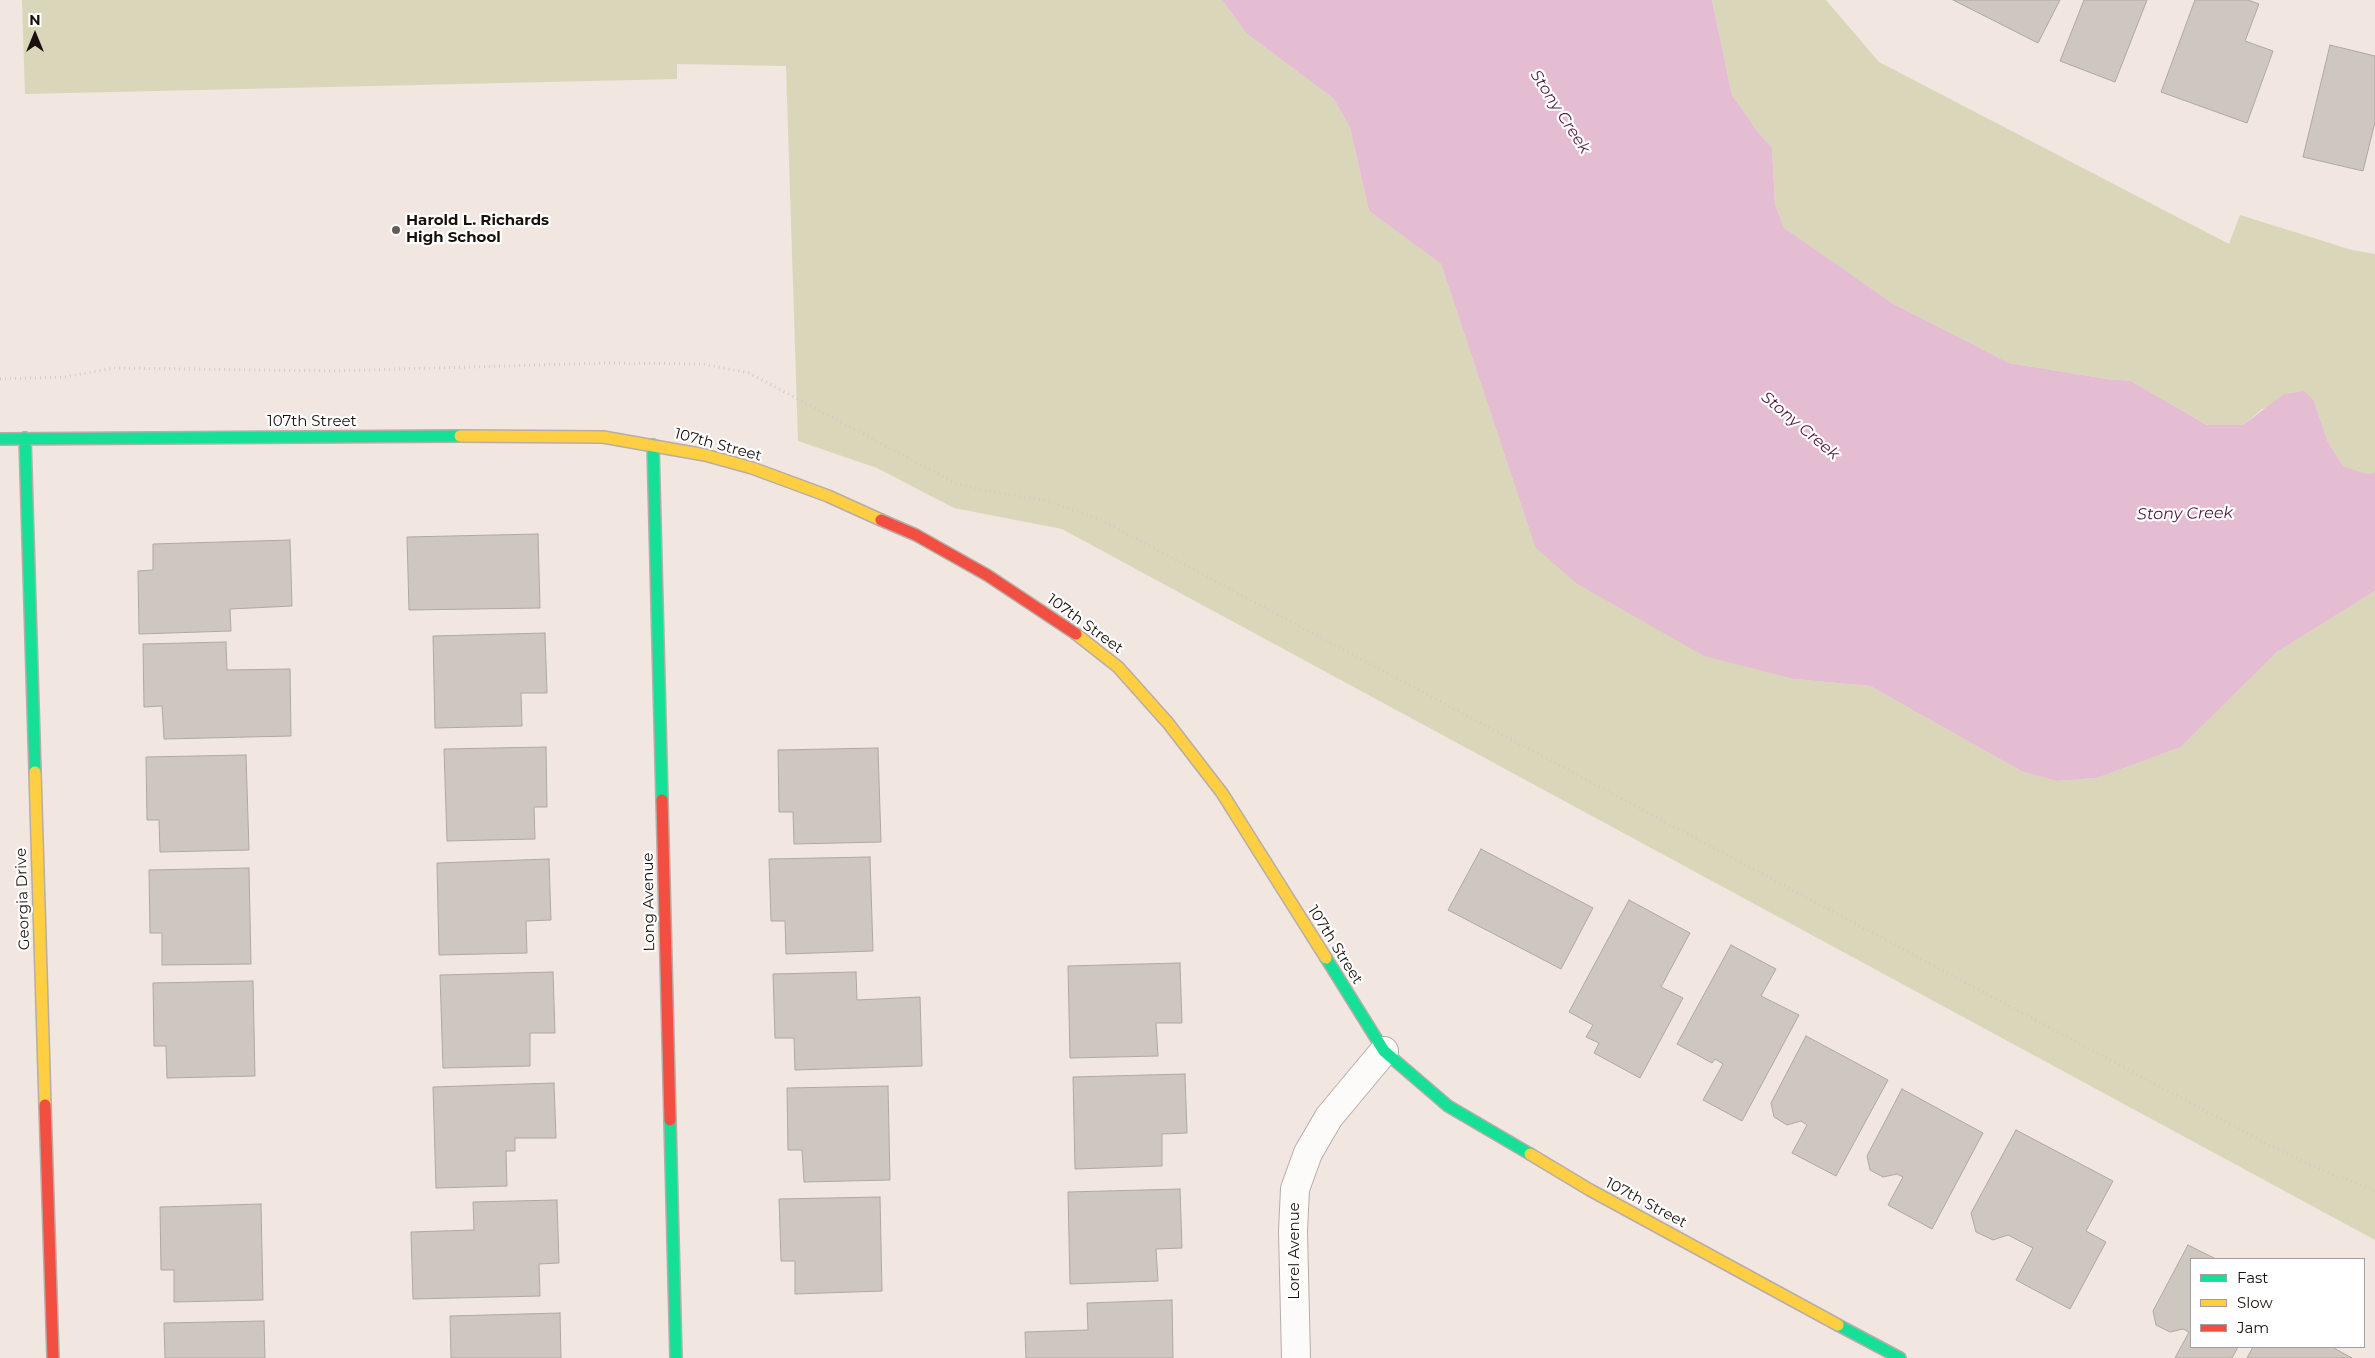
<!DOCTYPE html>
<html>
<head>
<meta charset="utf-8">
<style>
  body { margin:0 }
  #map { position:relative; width:2375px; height:1358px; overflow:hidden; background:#f2e6e0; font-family:Montserrat,sans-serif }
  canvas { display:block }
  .legend { position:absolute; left:2190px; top:1258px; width:175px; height:90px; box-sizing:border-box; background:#fff; border:1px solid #a39f9e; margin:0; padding:6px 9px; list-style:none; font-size:15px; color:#18100c }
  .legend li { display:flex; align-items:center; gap:10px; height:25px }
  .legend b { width:25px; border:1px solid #a39f9e }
  .north { position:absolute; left:10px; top:10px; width:50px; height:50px; -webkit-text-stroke:4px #fff; paint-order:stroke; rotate:0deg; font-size:14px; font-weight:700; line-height:20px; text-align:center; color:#18100c }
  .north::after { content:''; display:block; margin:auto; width:18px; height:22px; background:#18100c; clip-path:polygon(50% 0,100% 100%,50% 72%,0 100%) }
</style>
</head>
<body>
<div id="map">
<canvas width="2375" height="1358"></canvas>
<ul class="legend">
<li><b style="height:6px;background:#16e098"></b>Fast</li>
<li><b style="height:6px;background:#ffcf43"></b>Slow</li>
<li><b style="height:6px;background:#f24e42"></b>Jam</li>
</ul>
<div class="north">N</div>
</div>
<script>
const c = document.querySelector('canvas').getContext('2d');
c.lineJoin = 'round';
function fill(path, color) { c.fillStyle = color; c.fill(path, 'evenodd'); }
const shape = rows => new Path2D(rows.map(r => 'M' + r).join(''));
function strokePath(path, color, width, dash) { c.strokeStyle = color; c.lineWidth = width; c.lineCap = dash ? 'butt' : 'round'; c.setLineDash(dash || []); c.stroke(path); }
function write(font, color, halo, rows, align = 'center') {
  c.font = font + ' Montserrat,sans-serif'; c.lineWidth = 4.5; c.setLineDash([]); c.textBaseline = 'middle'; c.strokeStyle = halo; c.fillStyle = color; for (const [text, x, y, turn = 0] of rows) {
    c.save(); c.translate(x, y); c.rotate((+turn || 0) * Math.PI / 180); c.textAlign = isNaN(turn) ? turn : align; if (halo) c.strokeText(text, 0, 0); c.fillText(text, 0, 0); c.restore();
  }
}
fill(shape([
  [22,0,1222,0,1246,33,1334,99,1350,128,1369,211,1441,264,1535,547,1794,679,1870,686,2021,771,2056,781,2097,778,2181,747,2277,652,2375,591,2375,1240,1062,529,954,508,877,468,798,441,786,66,677,64,677,79,25,94],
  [1712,0,1826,0,1879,62,2229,244,2240,215,2352,250,2375,254,2375,472,2368,474,2343,466,2328,442,2314,401,2262,409,2243,425,2207,425,2131,381,2107,379,2009,363,1892,303,1806,244,1784,228,1775,204,1772,148,1758,132,1732,95]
]), '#d9d6ba');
fill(shape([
  [1222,0,1712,0,1732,95,1758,132,1772,148,1775,204,1784,228,1892,303,2009,363,2107,379,2131,381,2207,425,2243,425,2284,394,2304,391,2314,401,2328,442,2343,466,2368,474,2375,472,2375,591,2277,652,2181,747,2097,778,2056,781,2021,771,1870,686,1794,679,1704,656,1576,583,1535,547,1441,264,1369,211,1350,128,1334,99,1246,33]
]), '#e5bdd2');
const building = shape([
  [1953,0,2060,0,2038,43,1953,0],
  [2084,0,2147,0,2115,82,2060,61,2084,0],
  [2195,0,2248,0,2259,4,2245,41,2273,51,2247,123,2161,92,2195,0],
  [2330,45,2375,56,2375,122,2363,171,2303,157,2330,45],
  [538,534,540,608,409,610,407,537,538,534],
  [290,540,292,606,230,609,231,631,139,634,138,571,153,570,153,544,290,540],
  [545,633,547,693,521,693,522,726,435,728,433,636,545,633],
  [226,642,227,670,290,669,291,736,164,739,162,706,144,707,143,644,226,642],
  [546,747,547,807,534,807,535,839,447,841,444,749,546,747],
  [878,748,881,842,794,844,793,812,779,812,778,750,878,748],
  [246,755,249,850,160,852,159,820,147,820,146,757,246,755],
  [1481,849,1593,908,1561,969,1448,910,1481,849],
  [870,857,873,951,786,954,785,921,771,921,769,859,870,857],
  [549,859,551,920,526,921,527,953,439,955,437,863,549,859],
  [249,868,251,964,162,965,162,933,150,933,149,870,249,868],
  [1629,900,1690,933,1661,987,1683,998,1640,1078,1594,1053,1599,1043,1586,1037,1593,1025,1569,1012,1629,900],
  [1731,945,1776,969,1761,996,1799,1015,1742,1121,1703,1100,1723,1064,1715,1059,1712,1063,1677,1044,1731,945],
  [1180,963,1182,1023,1156,1023,1158,1056,1070,1058,1068,966,1180,963],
  [553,972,555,1033,530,1033,530,1066,443,1068,440,975,553,972],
  [856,972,857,1000,920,997,922,1066,795,1070,794,1038,775,1038,773,974,856,972],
  [253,981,255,1076,167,1078,166,1046,154,1046,153,983,253,981],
  [1806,1036,1888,1080,1836,1176,1792,1153,1807,1125,1801,1121,1787,1125,1774,1117,1771,1103,1806,1036],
  [1185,1074,1187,1133,1162,1134,1162,1166,1075,1169,1073,1077,1185,1074],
  [554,1083,556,1138,515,1138,515,1151,506,1151,507,1186,436,1188,433,1087,554,1083],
  [888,1086,890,1180,804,1182,802,1150,788,1150,787,1088,888,1086],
  [1902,1089,1983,1133,1932,1229,1888,1205,1903,1177,1897,1174,1883,1177,1870,1170,1867,1156,1902,1089],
  [2016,1130,2113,1181,2086,1231,2106,1242,2070,1309,2016,1280,2033,1248,2008,1235,1993,1240,1976,1232,1971,1213,2016,1130],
  [1180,1189,1182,1248,1156,1249,1158,1281,1070,1284,1068,1192,1180,1189],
  [880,1197,882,1291,795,1294,795,1261,781,1261,779,1199,880,1197],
  [557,1200,559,1263,539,1264,540,1296,413,1299,411,1232,474,1230,473,1202,557,1200],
  [261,1204,263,1300,174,1302,174,1270,161,1270,160,1207,261,1204],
  [2188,1245,2216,1259,2191,1259,2191,1347,2238,1347,2232,1358,2175,1358,2189,1332,2183,1329,2170,1332,2156,1325,2153,1311,2188,1245],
  [1172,1300,1173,1358,1026,1358,1025,1332,1088,1330,1087,1303,1172,1300],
  [560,1313,561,1358,451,1358,450,1316,560,1313],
  [264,1321,265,1358,165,1358,164,1323,264,1321],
  [2253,1347,2332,1347,2352,1358,2247,1358,2253,1347]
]);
fill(building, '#cec7c0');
strokePath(building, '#afa8a1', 1);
const street = shape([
  [1296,1358,1293,1231,1295,1189,1308,1153,1329,1117,1384,1051]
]);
const fast = shape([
  [25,438,35,772],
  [0,439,460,436],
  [653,445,662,800],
  [1326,958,1384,1051,1448,1106,1530,1154],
  [670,1120,676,1358],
  [1838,1325,1900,1358]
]);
const slow = shape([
  [460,436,603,437,705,455,752,468,828,496,881,520],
  [1076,634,1118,667,1168,723,1222,793,1326,958],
  [35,772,45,1105],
  [1530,1154,1590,1190,1838,1325]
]);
const jam = shape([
  [881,520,916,535,987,575,1076,634],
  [662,800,670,1120],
  [45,1105,53,1358]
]);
strokePath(street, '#b6ada8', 30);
strokePath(fast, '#b6ada8', 14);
strokePath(slow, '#b6ada8', 14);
strokePath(jam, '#b6ada8', 14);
strokePath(shape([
  [0,379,64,377,114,368,334,371,605,363,703,364,749,373,955,483,998,493,1044,500,1101,520,2269,1145,2319,1169,2375,1190]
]), '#cfccca', 3, [1, 4]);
strokePath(street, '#fdfbfa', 28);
strokePath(fast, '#16e098', 11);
strokePath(slow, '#ffcf43', 11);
strokePath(jam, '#f24e42', 11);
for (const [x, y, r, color] of [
  [396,230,5,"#645b56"]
]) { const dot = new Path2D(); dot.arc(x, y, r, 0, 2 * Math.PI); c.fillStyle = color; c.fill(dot); strokePath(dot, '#fff', 2); }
write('bold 15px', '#18100c', '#fff', [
  ["Harold L. Richards",406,221],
  ["High School",406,238]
], 'left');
write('15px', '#18100c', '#fff', [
  ["107th Street",312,422],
  ["107th Street",718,445,15],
  ["107th Street",1085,624,36],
  ["Georgia Drive",23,899,-92],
  ["Long Avenue",649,902,-91],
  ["107th Street",1335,945,58],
  ["107th Street",1646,1203,28],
  ["Lorel Avenue",1295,1251,-90]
]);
write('italic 16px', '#511541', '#fff', [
  ["Stony Creek",1560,112,57],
  ["Stony Creek",1800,426,40],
  ["Stony Creek",2185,514,-1]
]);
</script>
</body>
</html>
